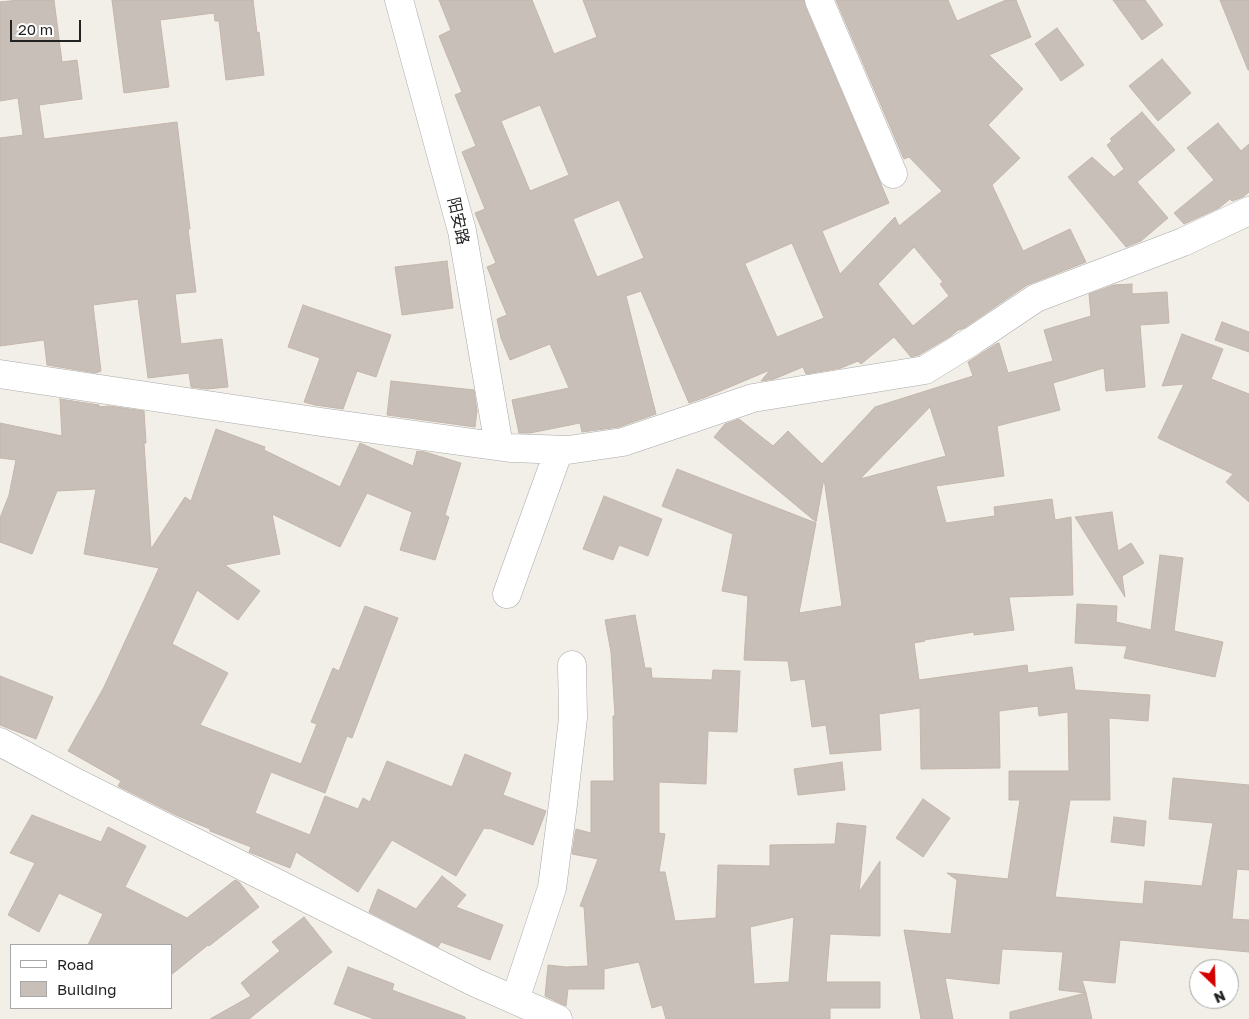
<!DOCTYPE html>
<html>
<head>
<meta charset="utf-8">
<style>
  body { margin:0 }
  #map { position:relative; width:1249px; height:1019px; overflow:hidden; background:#f2efe9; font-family:"Golos Text",sans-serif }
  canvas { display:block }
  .legend { position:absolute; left:10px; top:944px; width:162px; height:65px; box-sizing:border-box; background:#fff; border:1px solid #a7a7a7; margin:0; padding:6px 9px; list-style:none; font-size:15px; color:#222 }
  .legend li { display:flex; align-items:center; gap:10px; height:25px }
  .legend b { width:25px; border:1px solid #a7a7a7 }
  .north { position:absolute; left:1189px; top:959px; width:50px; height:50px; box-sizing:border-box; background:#fff; border:1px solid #a7a7a7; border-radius:50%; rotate:156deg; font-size:14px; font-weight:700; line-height:20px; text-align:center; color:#222 }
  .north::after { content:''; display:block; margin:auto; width:18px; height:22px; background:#d40000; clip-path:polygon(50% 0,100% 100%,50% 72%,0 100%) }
  .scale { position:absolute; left:10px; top:20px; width:71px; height:22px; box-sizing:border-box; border:2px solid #222; border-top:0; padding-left:6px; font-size:15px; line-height:18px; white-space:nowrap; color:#222; -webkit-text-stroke:4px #fff; paint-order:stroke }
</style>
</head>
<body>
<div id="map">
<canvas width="1249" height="1019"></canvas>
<ul class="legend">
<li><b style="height:6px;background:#fff"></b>Road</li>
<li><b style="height:14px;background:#c7bfb8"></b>Building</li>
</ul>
<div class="north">N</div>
<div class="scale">20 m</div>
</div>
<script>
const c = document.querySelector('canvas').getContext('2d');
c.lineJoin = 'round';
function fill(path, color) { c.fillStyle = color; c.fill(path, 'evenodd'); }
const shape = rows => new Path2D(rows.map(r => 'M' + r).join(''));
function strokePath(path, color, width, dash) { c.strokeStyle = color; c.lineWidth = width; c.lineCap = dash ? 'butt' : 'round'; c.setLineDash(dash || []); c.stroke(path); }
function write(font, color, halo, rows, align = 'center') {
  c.font = font + ' "Golos Text","Noto Sans SC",sans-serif'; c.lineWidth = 4; c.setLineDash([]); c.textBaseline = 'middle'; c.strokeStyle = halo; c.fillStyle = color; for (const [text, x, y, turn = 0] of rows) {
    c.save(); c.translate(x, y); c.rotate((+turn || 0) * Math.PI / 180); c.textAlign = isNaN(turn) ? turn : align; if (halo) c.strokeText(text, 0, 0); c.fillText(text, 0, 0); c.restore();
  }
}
const building = shape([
  [19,0,54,0,62,62,77,60,82,99,39,105,44,139,177,122,190,229,188,229,196,292,175,294,181,344,222,339,228,387,207,389,191,387,189,373,148,378,138,299,93,305,101,371,96,373,47,365,44,340,0,346,0,138,23,135,18,98,0,101,0,2,19,0],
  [112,0,253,0,257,33,259,32,264,75,226,80,219,21,215,21,214,13,160,20,169,87,124,93,112,0],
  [439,0,532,0,554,54,597,37,583,0,804,0,805,6,889,203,822,231,840,274,895,217,899,226,942,191,909,157,904,159,836,0,948,0,957,21,1006,0,1016,0,1031,37,989,55,1023,89,988,125,1020,158,992,185,1023,251,1070,229,1086,262,1027,285,964,328,959,330,959,329,951,336,919,355,911,357,894,337,861,364,858,361,841,368,806,374,803,367,774,379,761,381,770,370,706,397,689,403,641,291,626,296,656,414,619,427,582,432,580,423,530,433,519,433,512,400,569,388,550,344,510,360,501,338,497,319,507,315,487,267,496,263,475,213,485,209,462,152,476,146,455,95,462,92,439,36,451,30,439,0],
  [540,105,569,175,530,191,501,121,540,105],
  [619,200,644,258,597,277,573,219,619,200],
  [792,243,824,318,777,337,745,264,746,263,792,243],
  [914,247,943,282,940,284,949,296,913,326,878,284,914,247],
  [1113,0,1145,0,1163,25,1142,40,1113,0],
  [1220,0,1249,0,1249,70,1248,70,1220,0],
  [1057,28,1084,65,1061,81,1035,44,1057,28],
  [1162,59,1191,93,1158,121,1129,86,1162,59],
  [1142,112,1175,150,1137,182,1168,218,1141,241,1126,247,1068,177,1092,157,1114,177,1124,169,1107,145,1112,141,1110,139,1142,112],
  [1218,123,1241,151,1249,144,1249,192,1243,197,1232,201,1230,199,1219,208,1184,224,1174,213,1214,180,1187,148,1218,123],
  [447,261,453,308,402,315,395,267,447,261],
  [1132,284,1132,294,1167,292,1169,323,1140,325,1145,387,1106,391,1104,368,1053,383,1060,410,997,426,1004,476,936,486,946,523,995,516,994,507,1052,499,1055,520,1071,517,1073,595,1009,597,1014,630,974,635,974,632,924,640,925,641,914,643,919,680,1027,665,1028,673,1072,667,1075,690,1150,695,1148,721,1109,718,1110,800,1070,800,1055,897,1143,904,1145,881,1202,886,1213,823,1169,819,1173,778,1249,785,1249,870,1237,869,1232,919,1249,920,1249,952,1120,940,1115,983,1082,980,1086,993,1059,990,1063,952,1002,949,999,984,945,978,953,1019,921,1019,904,930,951,934,957,880,947,873,1008,879,1020,800,1009,800,1009,771,1069,771,1068,712,1039,716,1038,706,999,711,1000,768,921,769,920,708,879,714,881,750,830,754,826,725,812,727,805,679,791,681,788,661,744,660,748,596,722,591,733,534,662,506,677,469,816,523,799,613,842,606,824,478,816,522,714,437,725,424,739,419,773,446,788,431,822,464,875,407,973,376,968,362,996,344,999,343,1008,373,1053,361,1044,330,1091,316,1089,294,1114,285,1132,284],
  [930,407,946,456,860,479,930,407],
  [303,305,391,335,376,377,357,371,343,409,315,405,304,402,320,358,288,347,303,305],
  [1222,322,1249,332,1249,352,1215,340,1222,322],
  [1182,334,1223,349,1211,379,1249,394,1249,502,1226,482,1233,474,1158,438,1184,384,1162,386,1182,334],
  [391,381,474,390,477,411,475,427,387,415,391,381],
  [60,399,99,405,99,407,109,406,144,411,146,443,144,443,151,549,185,497,191,501,216,429,265,447,264,450,340,487,360,443,413,466,417,451,425,452,461,463,445,515,449,517,435,560,400,550,412,512,367,493,340,547,272,514,280,554,225,565,260,591,238,620,197,590,172,644,228,673,200,725,301,764,317,724,311,722,333,668,339,671,365,606,398,618,352,738,347,736,325,793,271,772,255,813,310,835,325,796,358,809,363,798,370,802,387,761,452,787,465,754,511,773,503,795,546,811,533,845,489,828,489,829,484,828,456,876,392,840,358,892,296,852,290,868,249,852,251,847,210,831,210,829,178,816,118,786,121,781,68,751,104,687,159,568,84,554,96,489,57,491,32,554,0,542,0,518,9,495,16,460,0,458,0,423,62,436,60,399],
  [604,496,662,519,648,556,619,545,613,560,583,549,604,496],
  [1112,512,1118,551,1131,543,1144,563,1122,576,1125,597,1075,517,1112,512],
  [1160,555,1183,558,1174,631,1223,642,1215,677,1124,658,1127,646,1075,643,1077,604,1117,606,1116,622,1151,630,1160,555],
  [635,615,645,668,651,668,652,678,712,680,713,670,740,671,737,732,708,731,706,784,659,782,659,833,665,834,659,872,665,872,675,921,716,918,718,865,770,866,770,845,835,844,837,823,866,826,859,892,880,861,880,936,830,934,826,982,880,982,880,1008,830,1008,830,1019,666,1019,662,1005,652,1008,639,962,604,969,604,989,568,989,566,1006,545,996,548,965,566,967,588,966,584,907,580,906,598,859,572,854,575,834,576,829,591,833,591,781,614,781,613,716,615,716,611,652,605,620,635,615],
  [794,917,789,982,754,984,750,927,794,917],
  [0,676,53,697,36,739,0,725,0,676],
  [842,762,845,790,798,795,794,769,842,762],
  [923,799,950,818,923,857,896,838,923,799],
  [32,815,101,842,108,827,146,846,125,887,187,918,235,880,239,882,259,907,209,946,208,945,171,975,171,945,88,945,103,914,59,893,39,932,8,915,35,863,10,853,32,815],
  [1114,817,1146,821,1144,846,1111,842,1114,817],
  [442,876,466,895,456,907,503,925,490,960,441,942,438,947,369,912,378,889,416,909,442,876],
  [304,917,332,952,249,1019,210,1019,251,996,241,983,280,951,272,942,304,917],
  [348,967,394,984,392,990,465,1017,465,1019,374,1019,334,1004,348,967],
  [1086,993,1092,1019,1010,1019,1010,1012,1086,993]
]);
fill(building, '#c7bfb8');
strokePath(building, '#c4b6ab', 1);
const street = shape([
  [399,0,462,231,499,446],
  [819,0,893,174],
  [0,374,321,422,510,448,568,450,623,442,753,398,925,370,972,341,1036,298,1183,242,1249,211],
  [507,594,559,450],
  [0,742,77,783,476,983,558,1019],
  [515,1000,552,888,563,804,573,718,572,665]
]);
strokePath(street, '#a9a9a9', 29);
strokePath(street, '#fff', 28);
write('16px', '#222', '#fff', [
  ["阳安路",458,221,77]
]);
</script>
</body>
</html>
